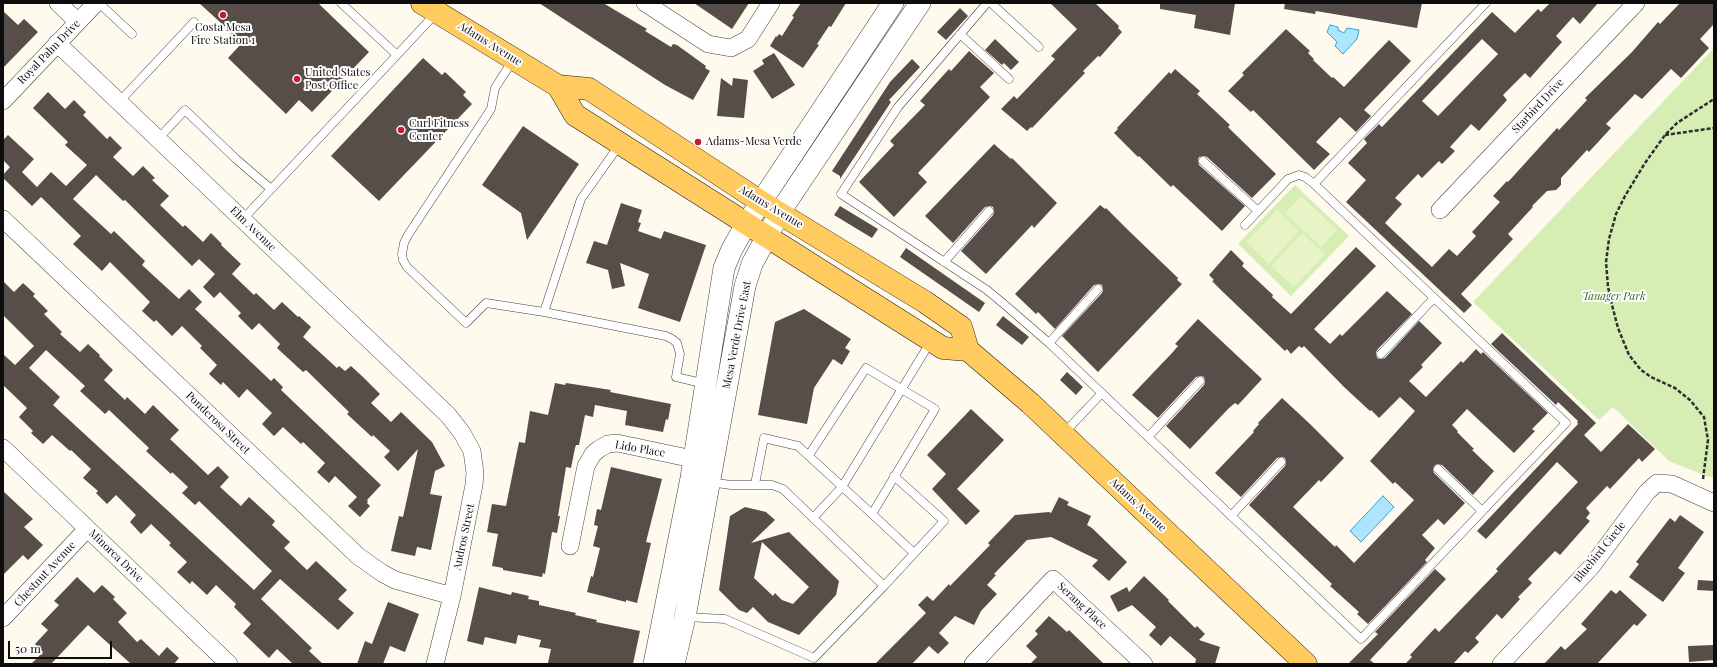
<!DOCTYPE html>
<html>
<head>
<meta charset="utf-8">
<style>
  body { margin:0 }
  #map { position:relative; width:1717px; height:667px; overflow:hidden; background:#fffaee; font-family:"Playfair Display",serif }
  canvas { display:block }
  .frame { position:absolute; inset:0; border:4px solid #0d0d0d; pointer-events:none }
  .scale { position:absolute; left:8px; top:641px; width:104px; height:18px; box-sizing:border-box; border:2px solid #0d0d0d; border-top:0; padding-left:5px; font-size:12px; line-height:14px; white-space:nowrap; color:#0d0d0d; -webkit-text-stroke:3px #fff; paint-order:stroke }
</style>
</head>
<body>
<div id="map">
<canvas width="1717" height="667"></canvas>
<div class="frame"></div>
<div class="scale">50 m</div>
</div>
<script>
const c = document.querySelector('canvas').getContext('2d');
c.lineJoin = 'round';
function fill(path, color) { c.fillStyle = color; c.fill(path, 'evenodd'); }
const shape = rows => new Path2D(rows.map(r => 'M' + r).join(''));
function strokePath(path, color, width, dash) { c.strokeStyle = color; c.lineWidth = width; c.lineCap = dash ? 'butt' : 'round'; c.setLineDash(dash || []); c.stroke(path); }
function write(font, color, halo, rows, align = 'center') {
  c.font = font + ' "Playfair Display",serif'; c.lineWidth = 4; c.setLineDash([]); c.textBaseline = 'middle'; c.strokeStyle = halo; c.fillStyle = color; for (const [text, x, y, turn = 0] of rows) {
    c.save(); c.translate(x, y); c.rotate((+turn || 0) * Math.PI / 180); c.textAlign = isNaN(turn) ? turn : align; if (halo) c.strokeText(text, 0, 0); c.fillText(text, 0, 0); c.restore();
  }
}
fill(shape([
  [1714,48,1714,477,1706,476,1669,461,1613,407,1599,420,1473,302],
  [1295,185,1349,236,1291,296,1238,244]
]), '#d6edb3');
fill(shape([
  [1301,196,1337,230,1321,247,1285,213],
  [1277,210,1299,231,1269,264,1246,242],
  [1302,233,1325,255,1294,287,1271,266]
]), '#e8f4c6');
const water = shape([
  [1330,25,1338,27,1338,30,1344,33,1347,28,1359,30,1357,39,1343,54,1335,46,1337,42,1327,32,1330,25],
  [1383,496,1394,507,1361,542,1350,531,1383,496]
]);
fill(water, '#ade5fc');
strokePath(water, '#2da4da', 1);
fill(shape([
  [199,3,318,3,369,52,312,112,299,100,286,114,228,58,241,44,230,35,232,33],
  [539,3,603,3,647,29,645,31,671,47,673,44,677,45,706,66,705,68,710,71,693,100,665,85],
  [694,3,749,3,732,29],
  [801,3,846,3,831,27,829,26,817,44,819,45,803,68,770,46,776,36,777,37,779,34,782,36,794,17,792,16],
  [1050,3,1095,3,1119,26,1118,28,1122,32,1100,57,1098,56,1083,71,1085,73,1055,104,1032,128,1031,127,1027,131,1001,109,1014,96,1017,99,1055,59,1051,56,1077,29],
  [1160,3,1235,3,1230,35,1194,28,1196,15,1160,9],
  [1285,3,1422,3,1417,28,1316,11,1315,14,1284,9],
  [1550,3,1598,3,1580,24,1573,17,1556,36,1562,42,1530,78,1525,73,1503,95,1507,100,1479,131,1471,124,1450,147,1455,151,1442,164,1439,161,1422,178,1418,174,1395,198,1402,204,1385,223,1432,267,1449,249,1457,256,1476,236,1472,232,1500,202,1493,196,1507,181,1508,182,1557,128,1559,130,1587,100,1585,98,1632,52,1658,22,1660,24,1680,3,1714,3,1714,24,1700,39,1709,48,1681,78,1671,69,1642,99,1635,94,1606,124,1611,128,1589,152,1587,150,1561,178,1561,185,1556,190,1547,191,1532,206,1533,207,1508,234,1513,239,1461,294,1472,305,1464,313,1346,202,1366,180,1348,163,1367,143,1364,139,1379,124,1382,127,1492,12,1515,33,1538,9,1541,12],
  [1482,39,1498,54,1438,116,1422,101],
  [960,8,968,16,946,40,937,32],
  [3,11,18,25,24,19,38,32,3,68],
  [1286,29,1310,51,1308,53,1314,59,1313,60,1332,78,1333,77,1344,87,1389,40,1411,61,1364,110,1371,116,1356,132,1340,117,1316,142,1330,154,1314,170,1253,110,1251,112,1228,91,1244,75,1242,73],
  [995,39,1019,62,1011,70,1004,63,1002,65,985,50],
  [969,51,994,73,980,87,990,97,918,173,927,182,894,217,859,182,894,145,890,141,925,105,920,101,949,69,951,71],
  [774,53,795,85,772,99,753,71,764,64,762,60],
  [423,58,442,75,445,72,466,92,463,95,472,104,379,201,331,156],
  [912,59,920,67,889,100,891,102,840,179,840,176,832,171,890,82],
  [1175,69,1200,91,1197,94,1230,125,1228,127,1235,134,1276,174,1252,198,1207,157,1204,156,1199,157,1198,160,1199,165,1245,206,1222,231,1173,185,1171,187,1139,156,1138,157,1114,133,1118,129,1117,128,1169,72,1171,74],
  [721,78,732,86,733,78,748,80,744,118,717,116],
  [48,92,65,109,74,100,86,112,83,115,107,139,110,136,122,148,113,157,133,176,143,166,155,178,152,180,169,196,160,205,183,227,185,225,203,242,211,233,222,244,221,245,241,264,232,274,254,295,256,293,274,310,282,302,298,317,299,316,311,327,303,337,337,368,339,366,345,371,351,366,363,377,380,394,371,403,391,422,401,412,432,442,445,466,435,471,430,494,442,496,431,550,417,547,415,556,391,551,399,516,403,517,418,449,398,471,384,457,390,451,373,435,372,437,347,414,349,412,306,370,303,372,277,348,280,344,259,323,252,330,238,316,241,313,220,292,214,298,203,287,215,274,199,259,192,266,125,200,123,201,96,175,73,199,111,234,114,231,145,261,142,265,179,299,189,289,202,302,195,309,271,381,274,378,283,387,281,390,381,485,367,500,368,501,367,503,370,506,360,517,348,506,357,497,335,476,329,483,317,472,325,463,303,442,301,444,283,427,274,436,262,424,272,413,247,389,239,398,223,382,221,385,209,374,217,365,200,348,202,346,182,326,172,336,156,320,154,322,142,311,150,302,110,262,102,271,73,244,81,236,41,197,32,206,3,178,3,175,10,167,3,160,3,140,8,135,34,159,22,172,37,187,51,172,66,186,87,165,65,145,68,142,33,108],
  [523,126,579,164,527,240,521,213,482,185],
  [994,144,1011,159,1012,158,1057,203,1034,228,1032,225,986,274,961,251,993,215,994,212,993,207,990,206,985,207,953,243,925,216],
  [621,203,642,210,638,222,641,223,638,231,661,239,664,231,706,245,680,322,638,308,649,274,620,263,625,286,612,289,608,270,586,263,594,241,607,245],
  [1100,205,1105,209,1106,208,1129,231,1178,278,1177,280,1182,284,1098,372,1062,336,1102,293,1103,290,1102,285,1099,284,1094,285,1055,329,1038,312,1036,314,1015,294],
  [840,206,878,229,872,238,834,215],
  [1356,247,1376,266,1314,329,1330,344,1340,334,1342,336,1387,291,1412,314,1377,350,1376,353,1377,358,1380,359,1385,358,1419,321,1442,343,1421,365,1423,367,1409,381,1426,397,1461,361,1463,363,1476,349,1481,354,1483,352,1548,413,1532,429,1535,431,1514,453,1467,409,1452,425,1458,431,1457,432,1474,449,1472,450,1494,471,1473,495,1442,465,1437,464,1434,466,1433,470,1434,473,1465,503,1444,525,1438,519,1422,535,1435,548,1425,560,1427,562,1368,624,1357,614,1359,612,1330,586,1332,584,1249,505,1285,466,1286,463,1285,458,1282,457,1277,458,1241,497,1215,473,1254,432,1253,431,1259,424,1258,423,1282,398,1310,424,1344,458,1321,482,1319,480,1293,507,1335,547,1336,545,1354,563,1414,500,1395,482,1393,484,1370,461,1415,411,1400,397,1379,418,1371,410,1370,411,1344,387,1304,346,1302,348,1299,346,1291,354,1287,349,1285,351,1224,293,1212,281,1214,280,1209,275,1231,250,1244,263,1242,266,1273,295,1272,297,1291,314],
  [906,248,985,303,979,312,900,257],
  [3,281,14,292,23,283,35,294,33,296,48,311,44,314,62,332,60,334,80,352,88,344,100,355,99,356,113,370,104,380,125,400,127,397,145,414,153,405,179,430,170,439,208,475,218,466,229,477,220,487,241,506,249,497,275,521,272,525,290,542,284,548,307,570,316,561,347,590,338,599,354,613,338,630,280,579,261,599,312,648,309,651,323,664,293,664,277,649,269,658,243,633,251,624,234,607,236,604,216,585,207,595,192,581,190,584,177,572,187,562,169,545,171,543,151,524,141,534,130,522,136,515,116,495,107,504,96,493,98,491,83,478,91,469,71,450,70,451,52,435,43,444,31,433,33,431,19,417,27,408,3,385,3,354,15,365,34,346,3,315],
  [46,350,85,386,80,391,105,414,109,410,149,448,146,451,171,474,172,472,188,487,182,493,195,505,199,501,272,571,254,590,53,405,60,397,29,368],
  [804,309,851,339,845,348,850,351,842,365,833,359,814,388,807,424,758,415,775,322],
  [1003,316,1029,337,1022,345,996,325],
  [1198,319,1262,379,1238,405,1235,403,1229,408,1190,449,1166,426,1204,385,1205,382,1204,377,1201,376,1196,377,1158,418,1132,395,1172,353,1178,346,1175,344],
  [1502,333,1596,423,1584,435,1601,452,1628,424,1655,449,1642,462,1639,458,1610,489,1607,486,1586,508,1590,513,1586,518,1590,521,1560,555,1555,551,1528,579,1532,583,1518,597,1520,599,1502,619,1497,614,1475,638,1479,642,1468,653,1465,651,1453,664,1405,664,1412,657,1410,655,1435,628,1439,632,1498,571,1496,569,1578,482,1557,462,1486,539,1477,531,1578,424,1577,422,1578,421,1558,402,1556,405,1491,344],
  [1067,372,1083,387,1076,395,1060,380],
  [555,383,565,385,566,383,611,390,610,392,671,404,668,420,666,419,663,432,625,425,627,411,595,405,593,417,585,415,579,445,576,445,575,448,571,468,566,467,558,516,560,516,557,533,552,532,545,574,543,573,542,577,503,570,503,568,492,566,498,534,487,532,492,504,506,506,519,442,525,443,530,411,548,415],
  [971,409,1004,440,957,489,980,511,966,525,932,489,946,474,927,455],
  [611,467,662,479,646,542,651,543,637,603,626,600,626,602,587,592,591,576,593,577,600,548,593,546,598,526,594,525,597,509,601,510],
  [3,491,33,519,24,527,43,545,28,560,23,555,3,575],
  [1059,497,1069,502,1067,505,1091,516,1087,525,1092,528,1127,562,1109,581,1092,566,1098,560,1051,537,1027,540,994,574,996,575,987,585,997,594,981,611,974,625,955,616,939,633,949,643,938,654,929,646,912,664,875,664,926,613,918,605,927,596,933,601,949,584,950,586,990,545,988,543,1015,515,1049,512,1051,513],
  [745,507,766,512,775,520,751,543,789,532,839,581,836,595,799,635,768,622,753,607,747,613,739,610,719,590,730,516],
  [762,542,809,587,793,604,782,600,775,593,773,596,754,578],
  [1680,515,1704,532,1678,568,1685,573,1663,602,1629,577,1639,564,1636,562,1670,518,1675,522],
  [1435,569,1446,579,1370,660,1375,664,1348,664,1378,634,1375,632],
  [1144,576,1169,600,1168,601,1195,628,1197,626,1205,634,1199,640,1220,647,1215,664,1195,664,1196,659,1170,636,1161,646,1149,635,1156,627,1132,605,1118,612,1110,596,1127,587,1129,592],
  [77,577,94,593,102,585,115,597,113,599,127,613,118,622,137,642,141,639,159,656,167,647,179,658,174,664,131,664,88,625,51,664,31,664,43,652,35,644,48,630,41,624,59,605,54,601],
  [1698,580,1714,581,1714,591,1697,590],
  [479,587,511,595,512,592,529,596,528,599,539,601,539,605,576,613,575,615,597,620,596,622,640,631,633,664,554,664,548,663,551,649,539,647,541,640,518,635,516,644,485,637,483,645,467,641],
  [1611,590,1616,594,1620,590,1647,615,1637,626,1634,624,1597,664,1544,664,1561,646,1565,650,1587,629,1581,624],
  [388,602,419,614,405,652,390,646,383,664,357,664,365,641,372,644],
  [1049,616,1067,632,1069,630,1104,664,1030,664,1037,657,1026,646,1038,634,1035,631],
  [1714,645,1714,660,1689,662,1688,646]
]), '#574d49');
const service = shape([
  [99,3,132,34],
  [341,3,397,55,437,12],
  [987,3,898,107,841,194,987,290,1005,305,1049,343,1361,639,1566,423,1314,184,1486,3],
  [991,3,1039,47],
  [960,34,1009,79],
  [513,60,495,88,491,109,408,235,404,243,402,254,403,260,407,267,466,323,486,303,544,312],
  [119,102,194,22],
  [158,139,185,110,236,159,271,189],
  [620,144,581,199,544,312,666,336,672,339,677,343,680,354,676,377,706,384],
  [1203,161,1258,211],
  [243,219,397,55],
  [1245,225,1288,179,1299,175,1305,177,1314,184],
  [944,262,989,211],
  [1049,343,1098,289],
  [1381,354,1434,298],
  [1064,433,1102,393],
  [1148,437,1200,381],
  [809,455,866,368,935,409,872,514,914,553],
  [1438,469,1482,511],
  [755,484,764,438,798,446,872,514],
  [1231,516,1281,462],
  [813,518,842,487,931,341],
  [884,586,944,521,894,476],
  [685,617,725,619,814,658,884,586,783,489,772,485,731,485,709,482]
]);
const minor = shape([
  [58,3,78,22],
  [645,3,708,44,731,48,748,39,771,3],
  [57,43,448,415,462,433,472,451,475,473,474,485,452,596,435,664],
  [3,101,96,3],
  [1440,210,1636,3],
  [3,219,358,556,382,573,395,580,452,596],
  [3,448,229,664],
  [570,546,586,466,593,454,599,449,608,444,617,443,707,462],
  [3,618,87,529],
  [973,664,1053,579,1144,664],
  [1501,664,1592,566,1647,492,1657,483,1672,484,1714,503]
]);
const tertiary = shape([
  [654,664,691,478,724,268,732,249,747,223,893,3],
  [674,664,685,617,745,286,752,264,780,212,920,3]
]);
const primary = shape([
  [422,3,558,86,589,89,761,202,925,302,961,327,968,350,1030,403,1306,664],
  [558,86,575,115,943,348,968,350]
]);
strokePath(service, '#404040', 9);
strokePath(minor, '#404040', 18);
strokePath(tertiary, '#404040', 22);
strokePath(primary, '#1e1e1e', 23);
strokePath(shape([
  [1665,135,1714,128],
  [1703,479,1708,440,1704,417,1690,400,1675,388,1651,377,1641,370,1629,355,1618,328,1613,309,1608,287,1606,262,1609,239,1616,214,1625,196,1645,163,1665,135,1677,123,1714,99]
]), '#2f2f2f', 2.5, [4, 2]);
strokePath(service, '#fff', 8);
strokePath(minor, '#fff', 17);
strokePath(tertiary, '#fff', 21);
strokePath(primary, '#ffca5e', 22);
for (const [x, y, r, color] of [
  [223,15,4,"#ca1830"],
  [297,79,4,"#ca1830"],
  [401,130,4,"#ca1830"],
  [698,142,4,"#ca1830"]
]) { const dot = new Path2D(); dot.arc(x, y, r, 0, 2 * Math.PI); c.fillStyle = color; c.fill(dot); strokePath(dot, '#fff', 1.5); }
write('11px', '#0d0d0d', '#fff', [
  ["Costa Mesa",223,28,"center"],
  ["Fire Station 1",223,41,"center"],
  ["United States",305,73],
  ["Post Office",305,86],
  ["Curl Fitness",409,124],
  ["Center",409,137],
  ["Adams-Mesa Verde",706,142]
], 'left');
write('11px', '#0d0d0d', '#fff', [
  ["Adams Avenue",490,44,32],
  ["Royal Palm Drive",49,52,-46],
  ["Starbird Drive",1538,106,-47],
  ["Adams Avenue",771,207,31],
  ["Elm Avenue",253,229,44],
  ["Mesa Verde Drive East",737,335,-79],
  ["Ponderosa Street",218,423,44],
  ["Lido Place",640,449,10],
  ["Adams Avenue",1138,505,43],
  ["Andros Street",464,537,-78],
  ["Bluebird Circle",1600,552,-51],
  ["Minorca Drive",116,556,44],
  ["Chestnut Avenue",45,574,-47],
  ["Serang Place",1082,606,43]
]);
write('italic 11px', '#306b17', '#fff', [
  ["Tanager Park",1614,297]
]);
</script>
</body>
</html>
